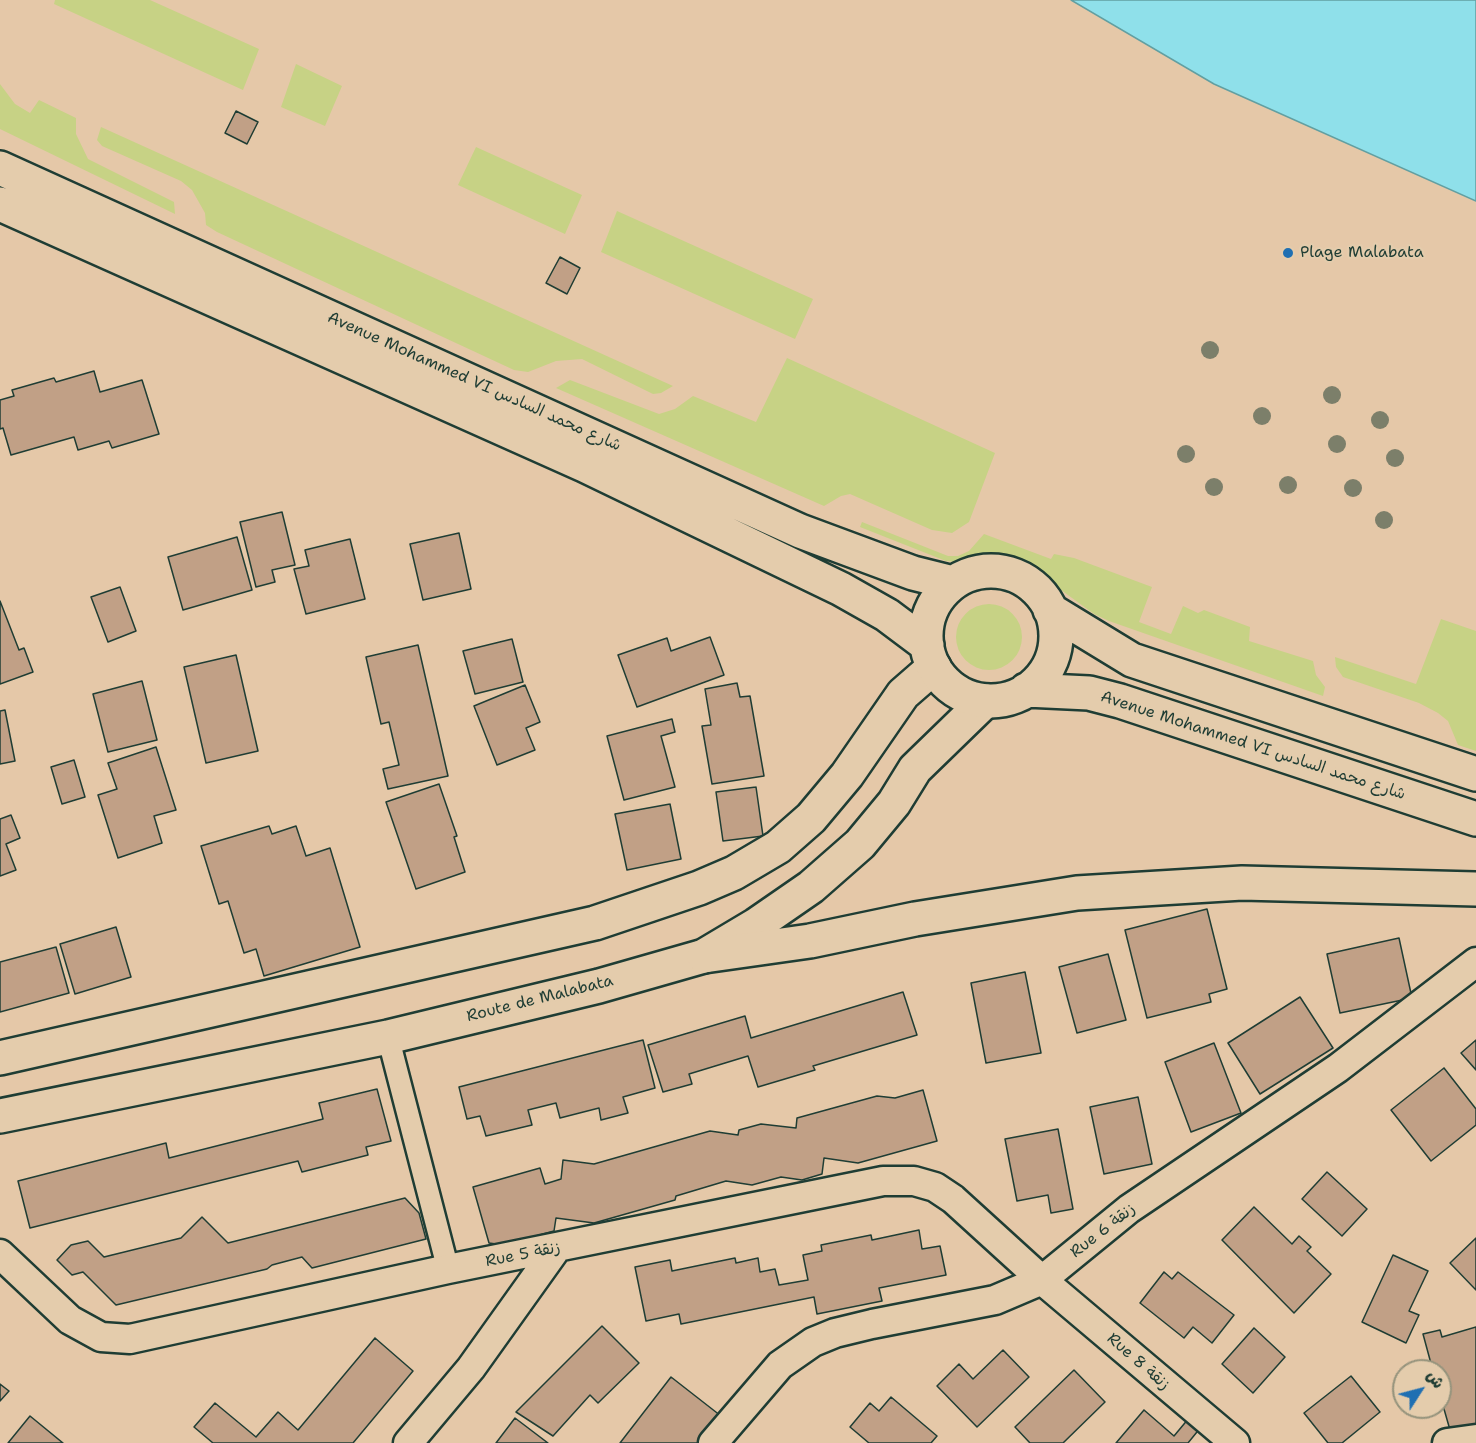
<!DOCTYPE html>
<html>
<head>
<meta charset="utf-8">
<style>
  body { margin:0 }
  #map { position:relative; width:1476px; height:1443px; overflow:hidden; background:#e5c8a8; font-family:"Shantell Sans","Playpen Sans Arabic",sans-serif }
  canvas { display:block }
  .north { position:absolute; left:1392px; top:1359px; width:60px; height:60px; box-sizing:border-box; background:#e4ccac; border:2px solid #95937c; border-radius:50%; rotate:54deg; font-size:16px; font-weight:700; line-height:24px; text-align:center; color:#1f3d34 }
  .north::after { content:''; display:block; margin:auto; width:21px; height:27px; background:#1f6fb2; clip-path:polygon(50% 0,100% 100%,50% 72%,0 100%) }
</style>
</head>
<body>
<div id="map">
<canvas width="1476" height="1443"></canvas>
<div class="north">ش</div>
</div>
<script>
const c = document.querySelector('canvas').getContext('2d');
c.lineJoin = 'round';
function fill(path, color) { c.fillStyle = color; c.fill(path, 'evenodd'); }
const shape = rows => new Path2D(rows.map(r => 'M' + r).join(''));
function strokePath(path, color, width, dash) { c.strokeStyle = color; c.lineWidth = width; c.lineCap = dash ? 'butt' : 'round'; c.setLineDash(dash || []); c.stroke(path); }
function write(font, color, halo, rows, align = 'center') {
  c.font = font + ' "Shantell Sans","Playpen Sans Arabic",sans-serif'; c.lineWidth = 4.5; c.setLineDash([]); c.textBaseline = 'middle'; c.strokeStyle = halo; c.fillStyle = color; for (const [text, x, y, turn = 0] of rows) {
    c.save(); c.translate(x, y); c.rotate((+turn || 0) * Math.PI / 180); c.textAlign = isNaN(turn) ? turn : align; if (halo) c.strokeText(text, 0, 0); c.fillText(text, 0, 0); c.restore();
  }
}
fill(shape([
  [55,0,150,0,259,49,243,90,54,4],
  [296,64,342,86,325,126,281,107],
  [0,84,15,104,30,113,39,100,76,118,76,134,88,159,174,202,175,214,0,129],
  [101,127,673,386,661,393,653,394,582,359,556,361,528,372,514,370,217,232,206,225,205,213,192,190,181,181,102,146,97,140],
  [476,147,582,195,565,234,458,185],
  [617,211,813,299,795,339,601,252],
  [787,358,995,453,969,522,952,533,932,530,850,494,841,496,824,506,556,388,570,380,659,414,675,409,693,396,756,422],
  [862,522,948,556,958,556,969,551,984,534,1051,559,1054,554,1074,558,1152,587,1139,622,1171,634,1183,606,1198,613,1204,610,1250,627,1249,641,1313,661,1316,675,1325,687,1323,696,1109,621,1094,614,1020,560,993,556,956,562,946,561,860,527],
  '956 637a33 33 0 1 1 66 0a33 33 0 1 1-66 0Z',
  [1441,619,1476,631,1476,751,1458,745,1448,721,1438,713,1419,703,1343,677,1336,667,1335,657,1416,684]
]), '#c7d285');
const water = shape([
  [1071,0,1476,0,1476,201,1214,84,1071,0]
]);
fill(water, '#8fe0ea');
strokePath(water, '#629fa1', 1.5);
const building = shape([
  [236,111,258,122,247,144,225,133,236,111],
  [560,257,580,268,567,294,546,283,560,257],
  [94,371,100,392,142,380,159,434,112,448,109,441,78,450,74,437,11,455,3,428,0,429,0,400,14,396,12,390,54,378,56,382,94,371],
  [282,512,295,565,272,570,275,582,256,587,240,522,282,512],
  [459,533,471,589,423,600,410,544,459,533],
  [237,537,252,590,183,610,168,557,237,537],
  [350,539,365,599,306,614,294,569,309,566,305,550,350,539],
  [120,587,136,631,108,642,91,597,120,587],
  [0,601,19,650,24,648,33,672,0,684,0,601],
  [710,637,724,675,637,707,618,655,667,638,671,651,710,637],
  [512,639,523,682,475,694,463,651,512,639],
  [418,645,448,776,388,789,383,769,399,765,389,722,381,724,366,657,418,645],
  [236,655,258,751,206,763,184,667,236,655],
  [142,681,157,740,108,752,93,694,142,681],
  [737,683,740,697,750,696,764,776,712,784,702,726,711,725,705,689,737,683],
  [525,685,540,722,526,728,535,750,497,765,474,706,525,685],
  [5,710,15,761,0,764,0,711,5,710],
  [672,719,675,732,661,736,675,787,624,800,607,736,672,719],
  [156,747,176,810,154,816,162,843,118,858,98,795,117,789,108,763,156,747],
  [74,760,85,797,62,804,51,767,74,760],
  [439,784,457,836,454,837,465,872,416,889,386,802,439,784],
  [756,787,763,836,723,841,716,792,756,787],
  [670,804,681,859,627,870,615,814,670,804],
  [11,815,20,838,6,844,16,870,0,876,0,819,11,815],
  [269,826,272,834,296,826,306,856,330,848,360,947,264,976,256,949,244,953,228,901,219,904,201,846,269,826],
  [1207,909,1227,989,1209,994,1211,1002,1147,1018,1125,930,1207,909],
  [116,927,131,977,75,994,60,944,116,927],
  [1399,938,1412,998,1340,1013,1327,954,1399,938],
  [56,947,69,993,0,1012,0,962,56,947],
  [1108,954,1126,1020,1077,1033,1059,967,1108,954],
  [1025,972,1041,1053,986,1063,971,983,1025,972],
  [903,992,917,1035,813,1066,815,1070,758,1087,748,1056,689,1074,692,1084,663,1092,648,1045,745,1016,751,1038,903,992],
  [1300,997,1333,1048,1260,1094,1228,1043,1300,997],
  [643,1040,655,1088,623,1097,628,1113,601,1120,599,1108,560,1118,556,1103,528,1110,532,1125,486,1136,480,1116,467,1119,459,1087,643,1040],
  [1476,1040,1476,1070,1461,1053,1476,1040],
  [1214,1043,1241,1113,1191,1132,1165,1062,1214,1043],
  [1444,1068,1476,1109,1476,1125,1431,1161,1391,1110,1444,1068],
  [377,1089,391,1141,366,1147,368,1155,302,1172,298,1161,30,1228,18,1181,166,1143,169,1158,323,1119,319,1103,377,1089],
  [923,1090,937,1141,858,1163,824,1158,822,1174,802,1180,781,1177,752,1185,726,1181,676,1196,675,1200,594,1223,556,1218,554,1231,503,1245,489,1243,473,1187,540,1168,545,1184,561,1179,563,1160,594,1164,710,1131,738,1135,739,1130,761,1124,796,1128,797,1118,877,1096,895,1098,923,1090],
  [1138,1097,1152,1164,1104,1174,1090,1107,1138,1097],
  [1058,1129,1073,1209,1051,1213,1048,1195,1017,1201,1005,1139,1058,1129],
  [1327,1172,1367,1209,1342,1236,1302,1199,1327,1172],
  [405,1198,419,1213,426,1239,312,1268,302,1257,272,1265,267,1269,116,1305,83,1272,72,1275,57,1260,71,1245,88,1241,104,1257,181,1238,202,1217,228,1243,405,1198],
  [1254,1207,1292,1244,1299,1236,1311,1247,1307,1251,1331,1274,1294,1313,1222,1240,1254,1207],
  [919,1230,922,1249,940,1246,946,1275,879,1288,882,1301,817,1314,814,1297,681,1324,679,1314,646,1321,635,1267,670,1260,672,1271,735,1258,736,1263,758,1258,760,1272,775,1269,779,1285,808,1280,803,1255,822,1251,821,1245,871,1235,872,1240,919,1230],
  [1476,1238,1476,1290,1450,1263,1476,1238],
  [1393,1255,1428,1271,1409,1311,1419,1315,1406,1343,1362,1322,1393,1255],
  [1164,1272,1172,1279,1178,1272,1234,1315,1212,1343,1193,1327,1184,1338,1140,1303,1164,1272],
  [602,1326,639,1363,598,1403,590,1395,553,1436,516,1412,602,1326],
  [1476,1327,1476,1431,1452,1437,1440,1395,1440,1371,1433,1371,1423,1334,1440,1330,1442,1337,1476,1327],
  [1254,1328,1285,1357,1253,1393,1222,1364,1254,1328],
  [375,1338,413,1371,353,1443,213,1443,194,1427,215,1403,256,1437,278,1412,298,1430,375,1338],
  [1003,1350,1029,1377,977,1427,937,1386,959,1364,973,1379,1003,1350],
  [1074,1370,1105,1402,1063,1443,1030,1443,1015,1427,1074,1370],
  [1351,1376,1380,1412,1342,1443,1328,1443,1304,1413,1351,1376],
  [671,1377,721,1416,700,1443,620,1443,671,1377],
  [0,1384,9,1391,0,1401,0,1384],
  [891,1397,937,1436,931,1443,869,1443,850,1427,870,1403,879,1411,891,1397],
  [1144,1410,1174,1436,1189,1418,1201,1427,1188,1443,1116,1443,1144,1410],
  [30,1416,63,1443,8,1443,30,1416],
  [515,1418,548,1443,496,1443,515,1418]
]);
fill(building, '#c1a086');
strokePath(building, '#1f3d34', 1.5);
const pedestrian = shape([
  [388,1037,448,1269]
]);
const minor = shape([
  [0,1254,70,1320,101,1337,130,1339,448,1269,883,1181,914,1181,935,1187,953,1199,1042,1280,1235,1443],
  [408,1443,471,1368,556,1249],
  [713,1443,780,1365,813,1342,835,1333,872,1324,995,1300,1042,1280,1129,1209,1338,1068,1476,962],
  [1447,1443,1476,1439]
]);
const tertiary = shape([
  [0,1058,595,923,699,888,734,873,778,847,811,818,847,775,903,694,934,667],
  [0,1116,388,1037,599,986,704,956,756,925,811,887,860,844,894,803,915,769,985,701]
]);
const secondary = shape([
  [0,168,800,531,913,573,953,583],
  [0,204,584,465,841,589,887,615,927,645],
  '926 636a65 65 0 1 1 130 0a65 65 0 1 1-130 0Z',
  [1050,610,1132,660,1476,774],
  [1026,690,1089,693,1120,701,1476,819],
  [704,956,810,941,915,919,1077,893,1242,883,1476,889]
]);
strokePath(pedestrian, '#1f3d34', 26);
strokePath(minor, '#1f3d34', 33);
strokePath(tertiary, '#1f3d34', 38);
strokePath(secondary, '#1f3d34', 38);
strokePath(pedestrian, '#e4ccac', 21);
strokePath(minor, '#e4ccac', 28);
strokePath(tertiary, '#e4ccac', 33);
strokePath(secondary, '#e4ccac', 33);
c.fillStyle = '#7c7f6a';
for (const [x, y] of [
  [1210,350],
  [1332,395],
  [1262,416],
  [1380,420],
  [1337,444],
  [1186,454],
  [1395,458],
  [1288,485],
  [1214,487],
  [1353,488],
  [1384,520]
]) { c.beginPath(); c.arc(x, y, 9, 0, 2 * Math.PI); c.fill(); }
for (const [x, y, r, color] of [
  [1288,253,6,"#1f6fb2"]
]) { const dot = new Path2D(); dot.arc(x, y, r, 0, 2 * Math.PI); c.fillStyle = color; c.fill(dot); strokePath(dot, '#e4ccac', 2); }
write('16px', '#1f3d34', '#e4ccac', [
  ["Plage Malabata",1300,253]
], 'left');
write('16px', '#1f3d34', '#e4ccac', [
  ["Avenue Mohammed VI شارع محمد السادس",474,382,24],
  ["Avenue Mohammed VI شارع محمد السادس",1253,746,18],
  ["Route de Malabata",540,999,-14],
  ["Rue 6 زنقة",1103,1231,-38],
  ["Rue 5 زنقة",523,1255,-11],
  ["Rue 8 زنقة",1138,1362,41]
]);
</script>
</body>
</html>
